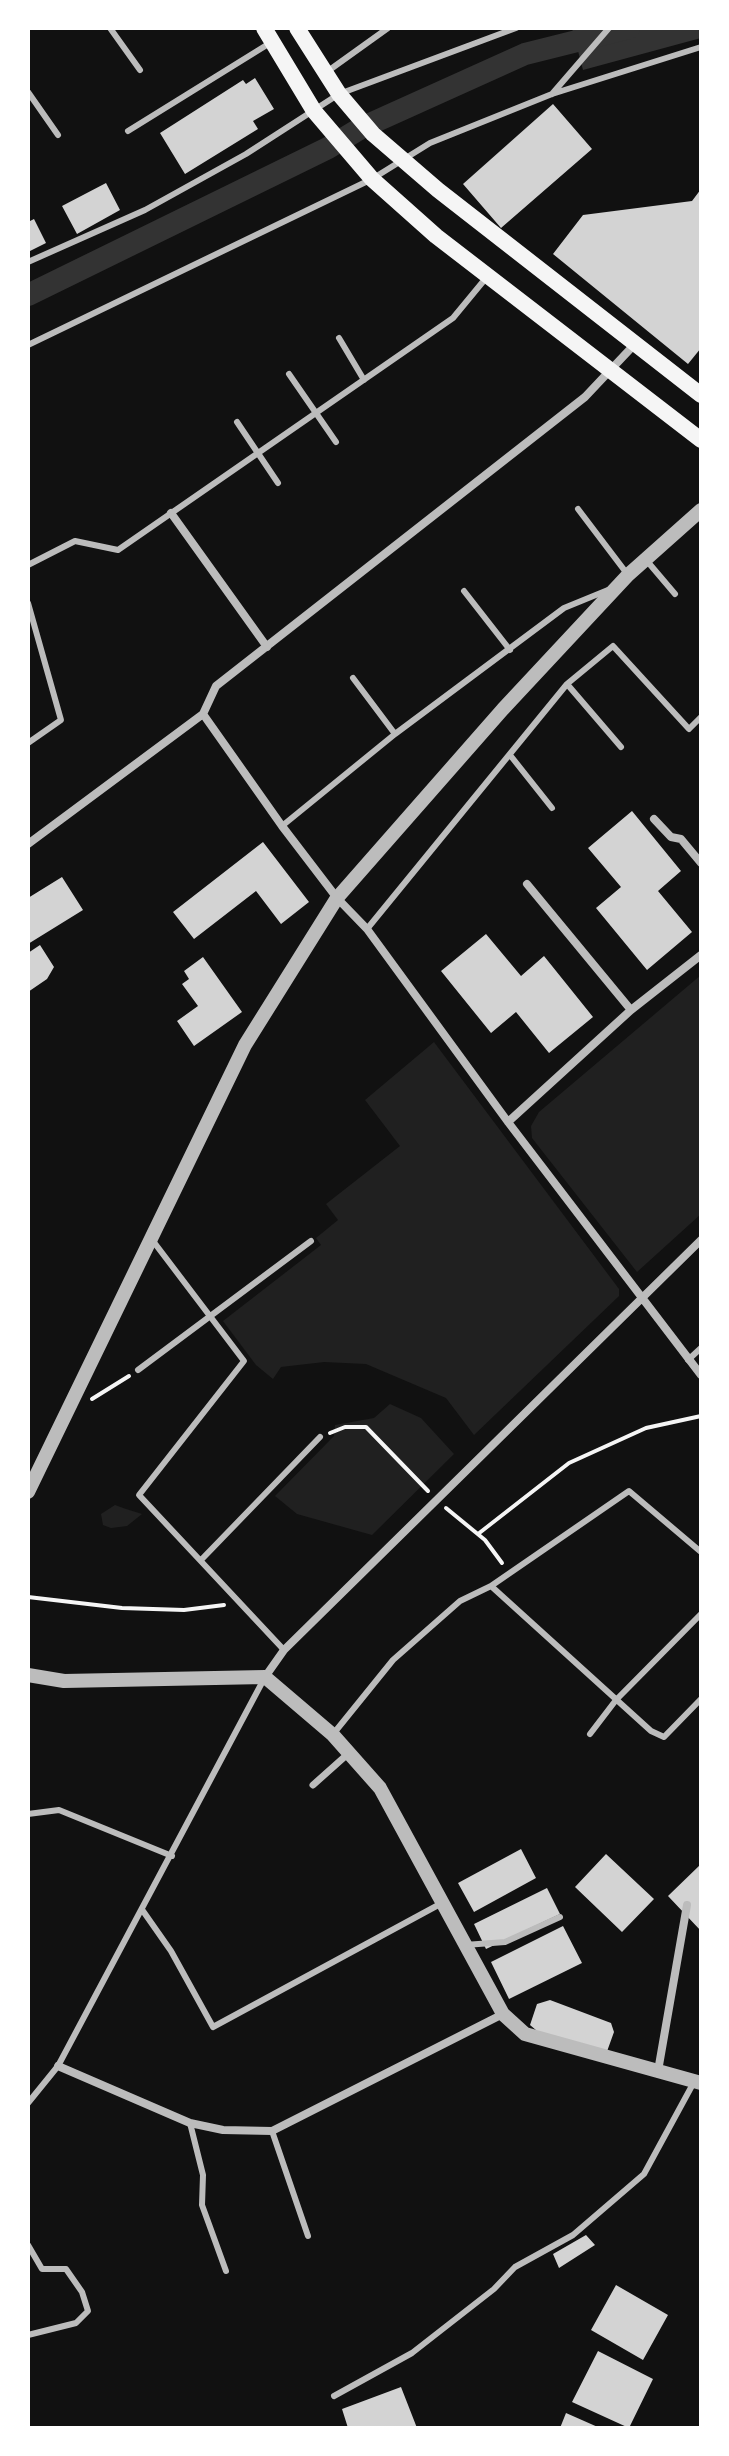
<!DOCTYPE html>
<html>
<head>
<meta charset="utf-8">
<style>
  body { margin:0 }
  #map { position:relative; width:729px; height:2456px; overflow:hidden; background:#111; font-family:Cabin,sans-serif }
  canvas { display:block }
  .frame { position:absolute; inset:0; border:30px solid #fff; pointer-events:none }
</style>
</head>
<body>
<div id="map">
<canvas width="729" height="2456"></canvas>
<div class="frame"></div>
</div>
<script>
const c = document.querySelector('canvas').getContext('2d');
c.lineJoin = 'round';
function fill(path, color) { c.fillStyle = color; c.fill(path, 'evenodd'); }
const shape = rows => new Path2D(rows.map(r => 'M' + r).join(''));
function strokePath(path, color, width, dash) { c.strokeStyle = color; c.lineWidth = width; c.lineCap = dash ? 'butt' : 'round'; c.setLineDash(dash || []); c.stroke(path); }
fill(shape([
  [701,975,701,1214,637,1272,532,1138,531,1126,539,1112],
  [434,1042,619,1289,619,1296,474,1435,446,1398,366,1364,324,1362,281,1367,273,1379,256,1365,223,1321,321,1245,316,1238,338,1220,326,1204,400,1146,365,1100],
  [390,1404,421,1418,454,1454,372,1535,297,1514,275,1496,334,1436,335,1425,374,1418],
  [115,1505,126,1509,142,1514,127,1526,111,1528,103,1525,101,1514]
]), '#202020');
fill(shape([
  [572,28,701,28,701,38,583,70]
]), '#333');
strokePath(shape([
  [28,295,328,148,361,128,525,54,629,28]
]), '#333', 22);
fill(shape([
  [255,78,274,109,253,121,258,129,185,174,160,133,243,80,246,84],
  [553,104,592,149,501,228,463,184],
  [106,183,120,210,77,234,62,206],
  [701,189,701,348,688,364,553,254,583,215,692,201],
  [34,219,46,243,28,252,28,222],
  [632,811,681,871,658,891,692,932,647,970,596,908,621,887,588,848],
  [263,842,309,902,281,924,256,891,194,939,173,912],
  [62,877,83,910,28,944,28,898],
  [486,934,521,976,544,956,593,1017,549,1053,516,1012,491,1033,441,971],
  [40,945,54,967,47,979,28,992,28,953],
  [203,957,242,1012,194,1046,177,1021,198,1006,182,984,189,979,184,971],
  [521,1849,536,1878,474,1912,458,1883],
  [606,1854,654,1899,622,1932,575,1887],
  [701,1864,701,1931,668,1896],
  [547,1888,560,1914,486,1949,474,1924],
  [563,1926,582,1963,509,1999,491,1962],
  [550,2000,611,2023,614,2032,605,2057,557,2048,530,2025,537,2004],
  [586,2235,595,2245,559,2268,553,2254],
  [616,2285,668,2315,643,2360,591,2330],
  [598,2351,653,2379,629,2428,572,2402],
  [401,2387,417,2428,348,2428,342,2409],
  [566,2413,600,2428,560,2428]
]), '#d3d3d3');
strokePath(shape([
  [92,1399,129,1376],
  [330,1433,345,1427,366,1427,428,1491],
  [446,1508,485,1540,502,1563],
  [478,1534,569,1463,646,1428,701,1416],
  [28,1597,122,1608,184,1610,224,1605]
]), '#f5f5f5', 4);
strokePath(shape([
  [110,28,140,70],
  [328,71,388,28],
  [28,92,58,135],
  [552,94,609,28],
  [128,131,270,43],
  [28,262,145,210,246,154,339,94,516,28],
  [339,338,364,380],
  [28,345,372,179,430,143,552,94,701,47],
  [289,374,336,442],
  [237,422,278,483],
  [578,509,628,575],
  [647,561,675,594],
  [28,565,75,541,118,550,453,318,486,278],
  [464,591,510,650],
  [28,603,61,720,28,743],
  [353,678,395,734],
  [567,684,621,747],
  [510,755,552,808],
  [282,826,395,734,564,608,608,590],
  [367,929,567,684,613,646,689,729,701,717],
  [153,1241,244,1361,139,1495,284,1650],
  [688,1360,701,1348],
  [138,1370,311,1241],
  [202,1559,320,1437],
  [491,1586,629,1491,701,1552],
  [334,1733,393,1660,460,1601,491,1586,651,1731,664,1737,701,1699],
  [590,1734,616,1700,701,1614],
  [28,1814,59,1810,172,1856],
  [143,1911,171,1951,213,2027,442,1903],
  [465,1945,505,1942,560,1917],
  [28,2103,58,2066,265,1677],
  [190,2123,203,2175,202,2205,226,2271],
  [272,2131,308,2236],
  [28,2245,42,2269,66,2269,82,2292,88,2311,76,2323,28,2335],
  [334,2396,412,2353,494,2289,515,2267,573,2235,644,2174,694,2082]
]), '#bcbcbc', 6);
strokePath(shape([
  [313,1785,350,1752]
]), '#bcbcbc', 7);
strokePath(shape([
  [634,345,585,397,216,686,203,714,282,826,337,898,367,929,508,1122,701,1375],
  [171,513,267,647],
  [654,819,671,837,681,839,701,863],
  [28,844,203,714],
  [527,884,631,1010],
  [508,1122,631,1010,701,955],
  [265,1677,284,1650,701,1240],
  [58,2066,190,2123,223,2130,272,2131,503,2014],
  [658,2071,687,1905]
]), '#bcbcbc', 8);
strokePath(shape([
  [28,1492,245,1045,337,898,503,709,628,575,701,510],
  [28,1675,64,1681,265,1677,333,1735,380,1788,503,2014,525,2034,701,2083]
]), '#bcbcbc', 14);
strokePath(shape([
  [264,28,314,111,372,179,436,236,701,440],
  [297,28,339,94,373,134,438,190,701,395]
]), '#f5f5f5', 16);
</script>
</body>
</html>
